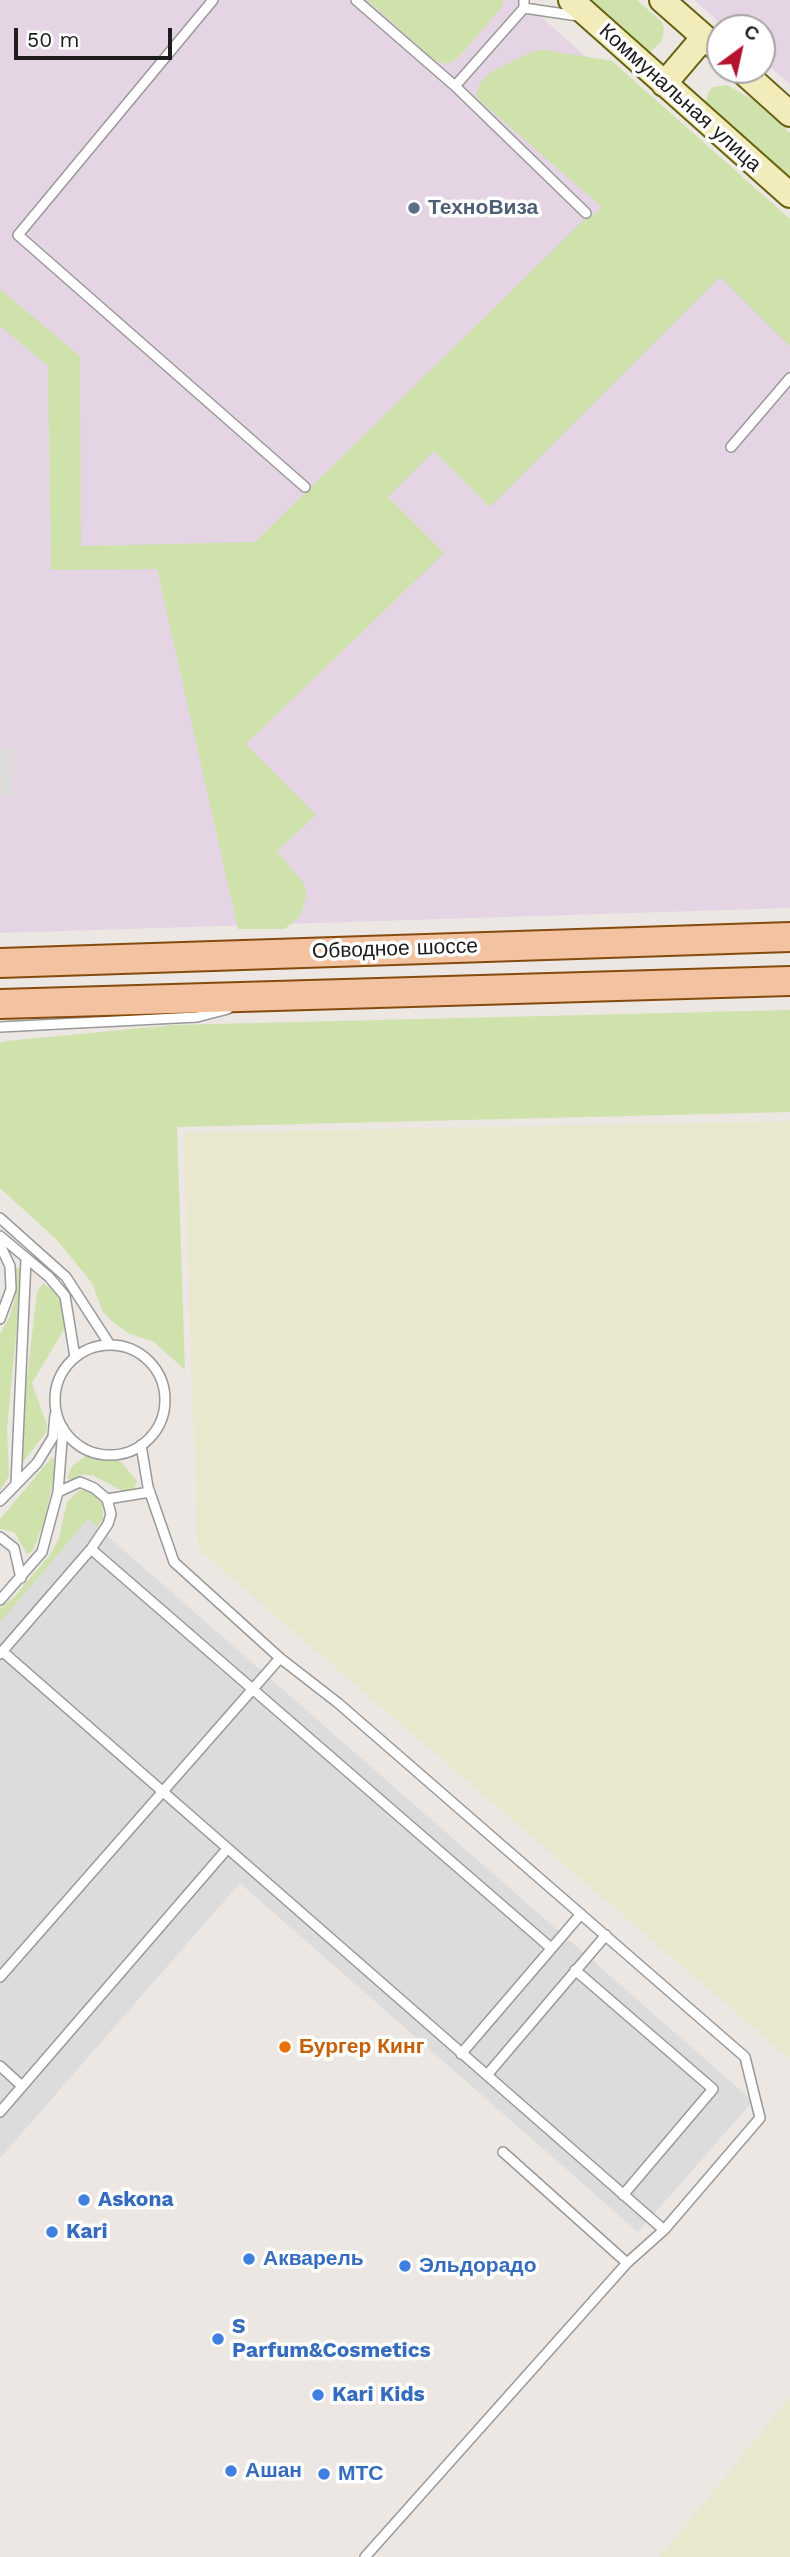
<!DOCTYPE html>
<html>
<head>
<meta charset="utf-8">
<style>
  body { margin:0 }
  #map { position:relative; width:790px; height:2557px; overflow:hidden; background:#ece7e2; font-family:"Work Sans",sans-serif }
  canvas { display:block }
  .north { position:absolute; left:706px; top:14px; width:70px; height:70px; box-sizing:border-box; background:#fff; border:2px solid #a4a4a4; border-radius:50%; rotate:33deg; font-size:19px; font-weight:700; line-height:28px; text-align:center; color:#1c1c1c }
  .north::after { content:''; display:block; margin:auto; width:24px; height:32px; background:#b4132d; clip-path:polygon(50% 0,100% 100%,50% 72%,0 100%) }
  .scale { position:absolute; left:14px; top:28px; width:158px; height:32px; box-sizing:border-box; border:4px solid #1c1c1c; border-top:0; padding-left:9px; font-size:21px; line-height:24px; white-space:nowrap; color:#1c1c1c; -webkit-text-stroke:5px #fff; paint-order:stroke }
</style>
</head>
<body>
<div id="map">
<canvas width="790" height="2557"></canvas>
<div class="north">С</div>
<div class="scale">50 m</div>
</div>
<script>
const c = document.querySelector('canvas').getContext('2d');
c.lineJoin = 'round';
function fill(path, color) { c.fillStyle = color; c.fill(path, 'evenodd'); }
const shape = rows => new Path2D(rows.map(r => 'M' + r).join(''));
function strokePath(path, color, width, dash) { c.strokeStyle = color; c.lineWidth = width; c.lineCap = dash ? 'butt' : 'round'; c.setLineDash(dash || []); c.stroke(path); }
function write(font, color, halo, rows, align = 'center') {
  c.font = font + ' "Work Sans",sans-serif'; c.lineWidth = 7; c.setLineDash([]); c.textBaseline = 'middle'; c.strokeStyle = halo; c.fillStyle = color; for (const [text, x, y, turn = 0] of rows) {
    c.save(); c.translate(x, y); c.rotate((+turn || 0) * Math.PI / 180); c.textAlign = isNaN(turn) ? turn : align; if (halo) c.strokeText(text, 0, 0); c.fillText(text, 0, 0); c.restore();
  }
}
fill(shape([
  [0,0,522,0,790,238,790,908,0,933],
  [694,0,790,0,790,84,762,60,762,28,726,28]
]), '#e5d5e4');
fill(shape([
  [790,1121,790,2059,198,1549,183,1133],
  [790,2397,790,2557,660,2557]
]), '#eae7cf');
fill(shape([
  [367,0,504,0,501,8,458,58,447,64,434,60],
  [576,0,637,0,661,21,664,28,662,41,650,52,641,53],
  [545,50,612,61,790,219,790,346,720,277,490,507,434,451,388,497,444,553,246,744,316,815,277,851,302,881,307,893,301,915,285,929,238,929,157,569,51,570,48,366,0,326,0,289,80,356,81,546,255,542,591,213,594,215,602,207,479,100,476,93,481,82,491,72,534,51],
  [727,85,753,100,790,133,790,187,704,107,709,91,713,87],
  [790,1010,790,1112,177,1127,185,1370,154,1342,130,1334,115,1324,103,1312,92,1283,57,1240,0,1188,0,1043,6,1041,173,1025],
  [16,1268,22,1269,22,1273,7,1429,9,1476,0,1491,0,1334,10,1316,15,1297],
  [43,1283,57,1292,67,1317,65,1328,32,1383,47,1425,45,1434,23,1462,18,1455,37,1292],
  [87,1455,111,1457,121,1462,137,1481,134,1488,126,1493,94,1476,83,1474,74,1480,67,1479,72,1466],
  [53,1456,56,1466,44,1523,32,1552,27,1554,14,1532,0,1529,0,1519],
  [80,1490,89,1491,102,1502,103,1520,0,1640,0,1608,13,1598,50,1555,59,1538,67,1502]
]), '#cfe2ac');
fill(shape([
  [0,747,14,747,13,796,0,797],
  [88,1519,753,2101,638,2232,240,1883,0,2158,0,1622]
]), '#dcdcdc');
const lane = shape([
  [213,0,18,235,305,487],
  [356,0,455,86],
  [524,0,524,8,455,86,586,213],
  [524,8,578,16],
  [731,447,790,378],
  [0,1027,197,1017,228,1009],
  [0,1218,66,1277,110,1345],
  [0,1236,49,1277,65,1296,75,1357],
  [0,1245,10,1266,11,1289,0,1319],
  '55 1400a55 55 0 1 1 110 0a55 55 0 1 1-110 0Z',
  [141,1445,148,1487,174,1562,280,1658,338,1703,745,2057,760,2118,664,2230,627,2263,365,2557],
  [16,1484,26,1259],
  [107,1499,150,1492],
  [0,1501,37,1463,53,1437,55,1415],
  [0,1537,14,1548,21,1578],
  [91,1549,551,1948],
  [0,1600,42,1552,58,1492,63,1428],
  [2,1651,664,2230],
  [0,1654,91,1549,108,1524,111,1514,107,1499,94,1488,80,1482,58,1492],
  [575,1970,713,2089,623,2195],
  [0,1977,280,1658],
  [461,2054,581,1914],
  [0,2066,22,2086],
  [487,2075,606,1935],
  [0,2112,227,1849],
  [503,2152,627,2263]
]);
const secondary = shape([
  [571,0,790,195],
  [662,0,720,51],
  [741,70,790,114],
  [664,84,704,37]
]);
const primary = shape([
  [0,963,790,937],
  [0,1004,790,981]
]);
strokePath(lane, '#999', 12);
strokePath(secondary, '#66620f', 28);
strokePath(primary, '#854b0e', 32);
strokePath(lane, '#fff', 9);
strokePath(secondary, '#f2ecba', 24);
strokePath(primary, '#f2c2a1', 28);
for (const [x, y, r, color] of [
  [414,208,7,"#5c6f8a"],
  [285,2047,7,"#e8710a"],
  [84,2200,7,"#3f7fe0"],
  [52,2232,7,"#3f7fe0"],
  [249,2259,7,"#3f7fe0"],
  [405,2266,7,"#3f7fe0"],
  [218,2339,7,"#3f7fe0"],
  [318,2395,7,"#3f7fe0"],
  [231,2471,7,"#3f7fe0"],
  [324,2474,7,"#3f7fe0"]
]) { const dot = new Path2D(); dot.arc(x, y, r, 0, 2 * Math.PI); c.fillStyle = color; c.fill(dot); strokePath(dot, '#fff', 2.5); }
write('21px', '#1c1c1c', '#fff', [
  ["Коммунальная улица",680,98,42],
  ["Обводное шоссе",395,949,-2]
]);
write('bold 21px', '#4e5e75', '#fff', [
  ["ТехноВиза",428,208]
], 'left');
write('bold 21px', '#c56008', '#fff', [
  ["Бургер Кинг",299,2047]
], 'left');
write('bold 21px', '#366cbe', '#fff', [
  ["Askona",98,2200],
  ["Kari",66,2232],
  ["Акварель",263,2259],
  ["Эльдорадо",419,2266],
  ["S",232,2327],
  ["Parfum&Cosmetics",232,2351],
  ["Kari Kids",332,2395],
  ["Ашан",245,2471],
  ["МТС",338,2474]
], 'left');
</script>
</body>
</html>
